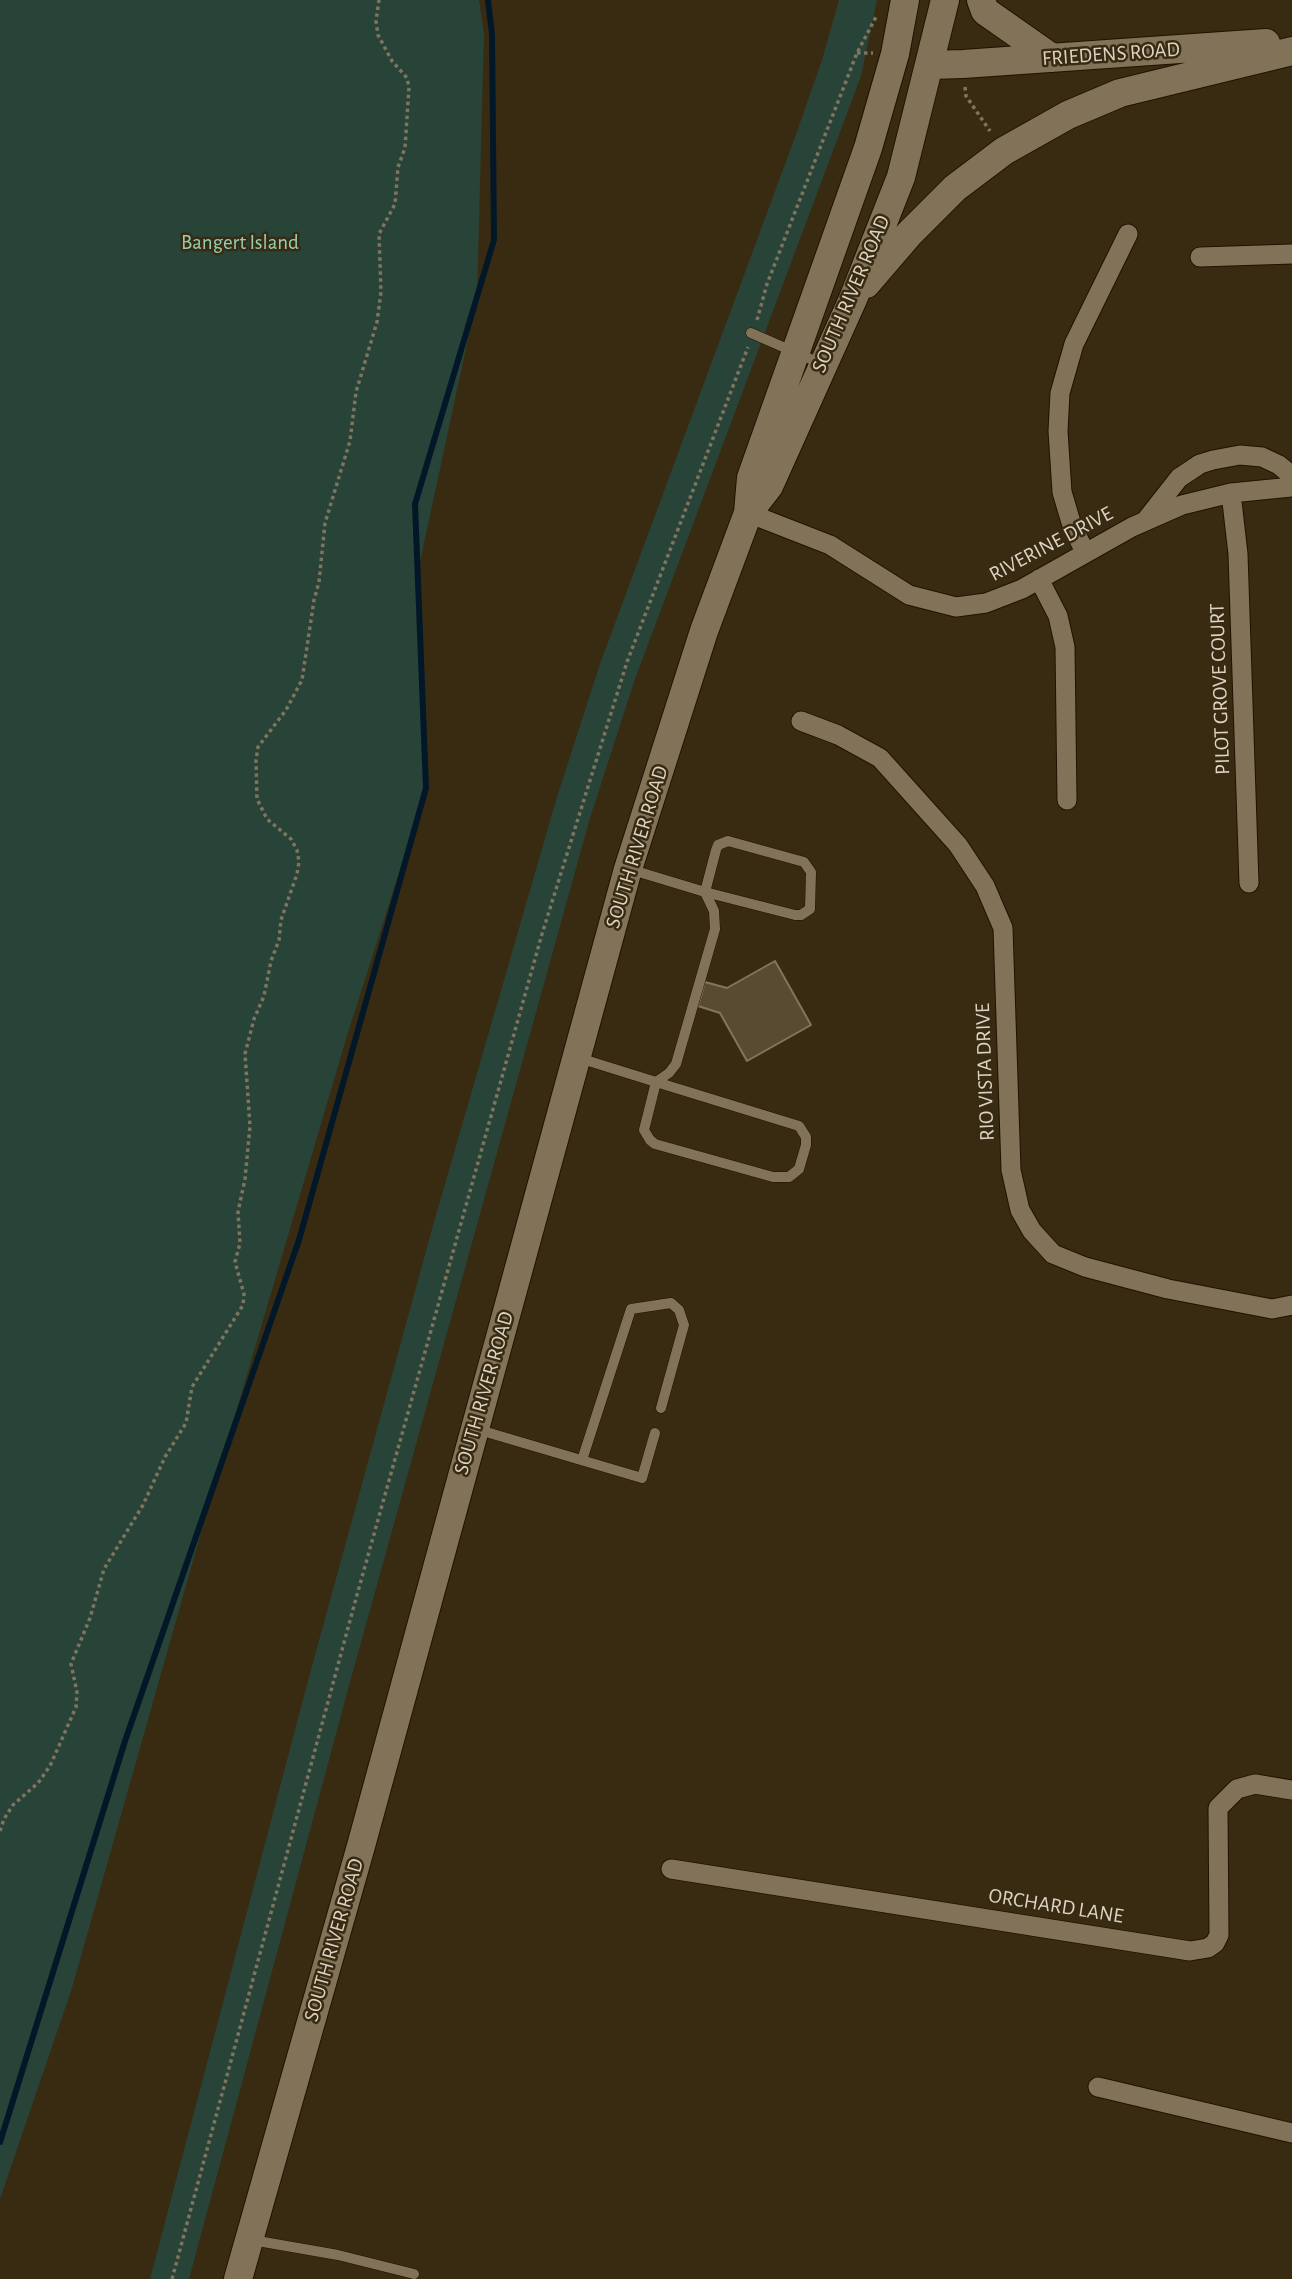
<!DOCTYPE html>
<html>
<head>
<meta charset="utf-8">
<style>
  body { margin:0 }
  canvas { display:block; background:#382b12 }
</style>
</head>
<body>
<canvas width="1292" height="2279"></canvas>
<script>
const c = document.querySelector('canvas').getContext('2d');
c.lineJoin = 'round';
function fill(path, color) { c.fillStyle = color; c.fill(path, 'evenodd'); }
const shape = rows => new Path2D(rows.map(r => 'M' + r).join(''));
function strokePath(path, color, width, dash) { c.strokeStyle = color; c.lineWidth = width; c.lineCap = dash ? 'butt' : 'round'; c.setLineDash(dash || []); c.stroke(path); }
function write(font, color, halo, rows, align = 'center') {
  c.font = font + ' "Alegreya Sans",sans-serif'; c.lineWidth = 5; c.setLineDash([]); c.textBaseline = 'middle'; c.strokeStyle = halo; c.fillStyle = color; for (const [text, x, y, turn = 0] of rows) {
    c.save(); c.translate(x, y); c.rotate((+turn || 0) * Math.PI / 180); c.textAlign = isNaN(turn) ? turn : align; if (halo) c.strokeText(text, 0, 0); c.fillText(text, 0, 0); c.restore();
  }
}
fill(shape([
  [0,0,479,0,484,34,477,297,418,571,426,788,346,1039,215,1483,72,1988,0,2199],
  [839,0,877,0,861,76,635,679,590,818,350,1682,189,2279,150,2279,309,1677,434,1222,557,797,600,664,794,140,822,60]
]), '#284337');
strokePath(shape([
  [0,2142,125,1741,299,1240,426,788,415,504,494,240,492,34,488,0]
]), '#021828', 6);
const building = shape([
  [775,961,811,1025,747,1061,720,1013,698,1006,705,982,727,988,775,961]
]);
fill(building, '#594b31');
strokePath(building, '#84755a', 2);
const lane = shape([
  [751,333,822,364],
  [728,841,804,862,811,872,810,909,801,915,795,915,705,892,716,850,718,845,728,841],
  [579,1058,656,1082,669,1073,676,1064,715,929,714,911,705,892,629,869],
  [656,1082,799,1126,806,1137,806,1145,799,1169,789,1177,773,1177,655,1144,650,1140,644,1130,656,1082],
  [476,1429,642,1478,655,1433],
  [582,1460,631,1309,671,1303,679,1310,684,1325,661,1408],
  [252,2240,338,2255,414,2274]
]);
const street = shape([
  [1200,257,1292,254],
  [1231,493,1238,554,1249,883],
  [748,513,830,545,909,595,956,607,986,603,1022,589,1132,527,1182,505,1231,493,1292,487],
  [1146,520,1179,478,1200,464,1213,460,1240,455,1262,457,1279,465,1292,476],
  [1086,553,1073,529,1062,492,1058,431,1060,393,1074,344,1128,234],
  [1039,579,1058,616,1065,647,1067,800],
  [801,721,838,735,880,758,958,845,985,886,1003,928,1011,1170,1020,1210,1032,1231,1053,1254,1085,1267,1168,1289,1272,1309,1292,1305],
  [671,1869,1190,1951,1208,1948,1215,1943,1219,1935,1218,1808,1237,1789,1255,1784,1292,1790],
  [1098,2087,1292,2133]
]);
const secondary = shape([
  [981,0,985,11,1052,58],
  [930,65,963,64,1266,43],
  [866,284,909,234,955,188,1004,151,1068,115,1120,93,1292,51],
  [752,508,769,486,853,299,901,177,945,0],
  [238,2279,361,1846,628,869,704,631,748,513,751,478,868,148,895,54,905,0]
]);
strokePath(lane, '#1f1300', 11);
strokePath(street, '#1f1300', 21);
strokePath(secondary, '#1f1300', 30);
strokePath(shape([
  [857,53,873,53],
  [965,87,966,96,990,131],
  [757,320,767,284,857,53,877,15],
  [0,1831,4,1819,13,1805,38,1783,50,1766,76,1707,77,1692,71,1664,90,1618,104,1569,143,1505,165,1457,186,1423,192,1387,243,1305,244,1294,235,1262,240,1243,238,1212,245,1179,250,1126,245,1054,254,1019,264,996,271,961,279,940,281,920,297,874,299,862,297,850,291,839,267,819,257,799,256,760,258,747,286,710,302,680,314,600,319,582,325,523,350,441,356,392,377,322,381,292,379,234,395,204,398,167,405,148,409,87,407,78,392,61,378,35,376,21,379,0],
  [172,2279,355,1602,542,934,627,662,748,347]
]), '#7f745f', 3.5, [3.5, 3.5]);
strokePath(lane, '#827358', 10);
strokePath(street, '#827358', 19);
strokePath(secondary, '#827358', 28);
write('21px', '#dbd3c4', '#382b12', [
  ["FRIEDENS ROAD",1111,54,-4],
  ["SOUTH RIVER ROAD",851,294,-67],
  ["RIVERINE DRIVE",1051,544,-28],
  ["PILOT GROVE COURT",1220,689,-92],
  ["SOUTH RIVER ROAD",637,847,-73],
  ["RIO VISTA DRIVE",985,1072,-92],
  ["SOUTH RIVER ROAD",484,1393,-74],
  ["ORCHARD LANE",1056,1906,9],
  ["SOUTH RIVER ROAD",334,1940,-74]
]);
write('21px', '#93ceb3', '#382b12', [
  ["Bangert Island",240,243]
]);
</script>
</body>
</html>
